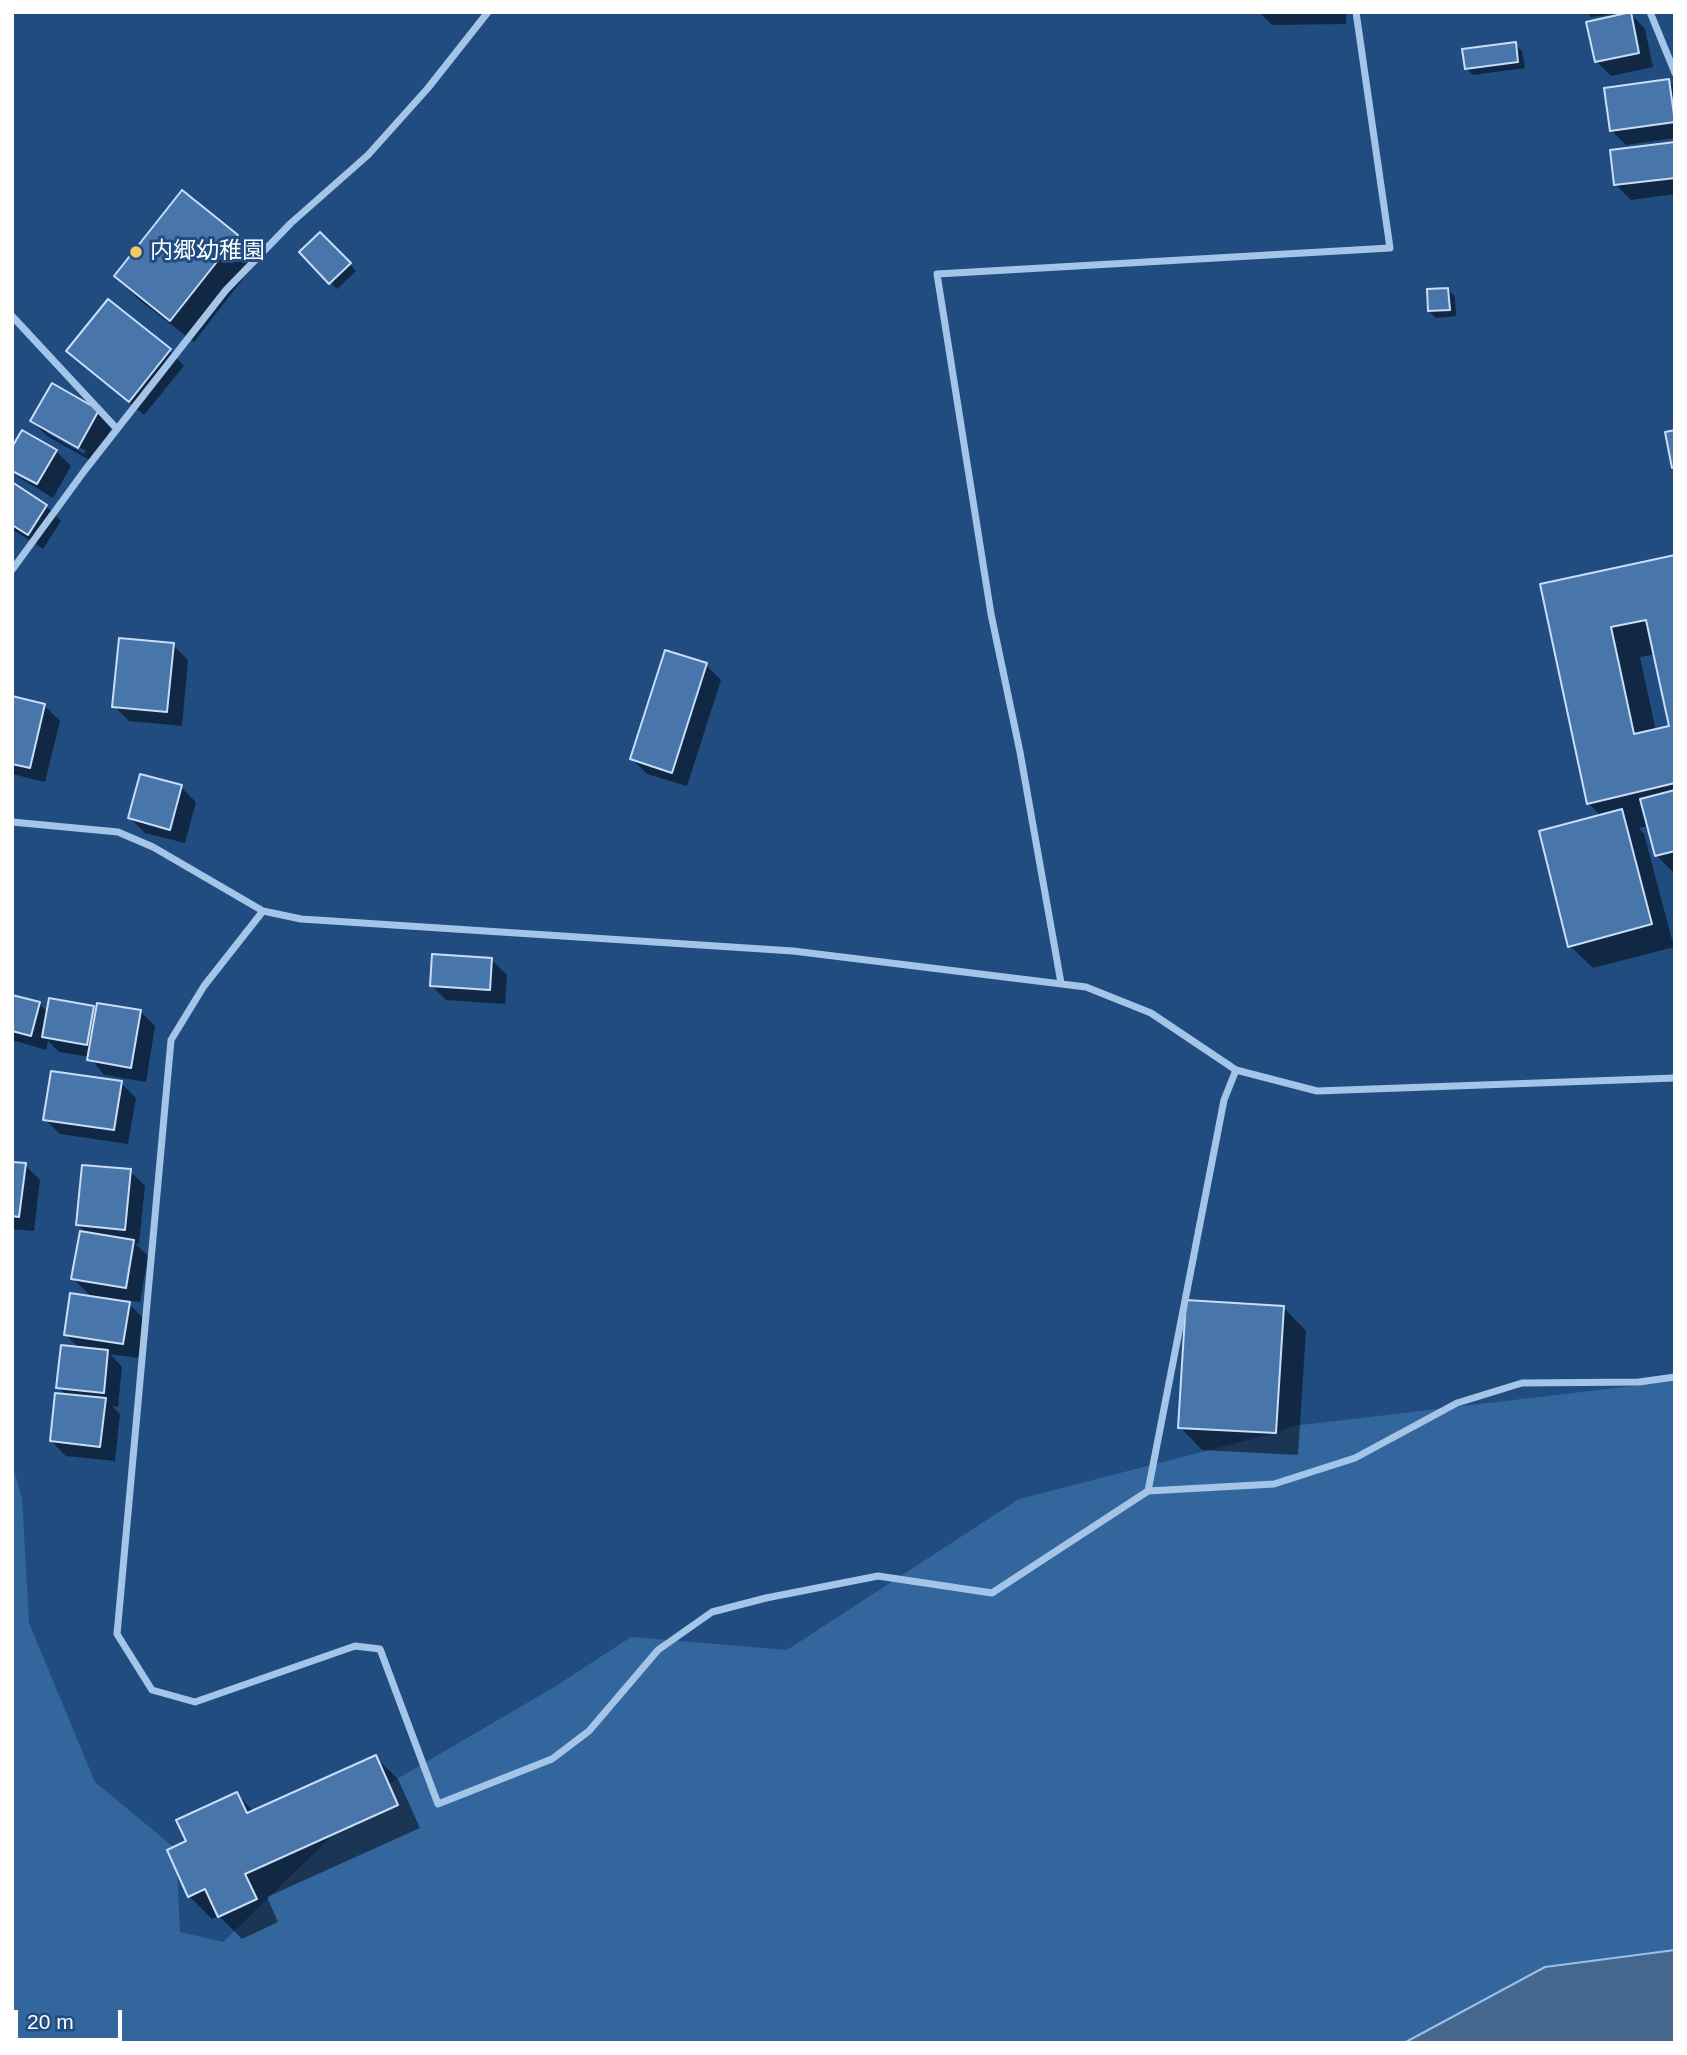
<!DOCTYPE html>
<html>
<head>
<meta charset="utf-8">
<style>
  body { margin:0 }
  #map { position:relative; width:1687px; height:2055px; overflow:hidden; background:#204c80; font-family:Arial,sans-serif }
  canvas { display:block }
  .frame { position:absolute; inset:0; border:14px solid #fff; pointer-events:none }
  .scale { position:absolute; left:14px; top:2010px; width:108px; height:32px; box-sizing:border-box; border:4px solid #fff; border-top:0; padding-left:9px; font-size:21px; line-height:24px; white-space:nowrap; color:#fff; -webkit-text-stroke:5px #204c80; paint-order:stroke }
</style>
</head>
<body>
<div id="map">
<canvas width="1687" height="2055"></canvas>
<div class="frame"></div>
<div class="scale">20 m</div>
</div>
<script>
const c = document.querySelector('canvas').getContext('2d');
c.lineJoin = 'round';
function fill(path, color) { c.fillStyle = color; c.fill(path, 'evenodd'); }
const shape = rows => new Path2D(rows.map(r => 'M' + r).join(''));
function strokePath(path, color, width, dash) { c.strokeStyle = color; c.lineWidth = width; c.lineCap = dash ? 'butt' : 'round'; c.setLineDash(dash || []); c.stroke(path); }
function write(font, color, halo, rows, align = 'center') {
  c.font = font + ' Arial,"Noto Sans JP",sans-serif'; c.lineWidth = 6; c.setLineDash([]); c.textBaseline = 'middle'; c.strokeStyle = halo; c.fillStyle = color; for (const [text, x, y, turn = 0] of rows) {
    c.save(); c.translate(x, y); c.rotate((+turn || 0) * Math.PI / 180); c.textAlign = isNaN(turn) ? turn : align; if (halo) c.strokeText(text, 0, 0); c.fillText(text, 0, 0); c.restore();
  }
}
fill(shape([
  [1675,1381,1675,1950,1545,1967,1404,2043,12,2043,12,1462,22,1499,29,1623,95,1782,176,1849,180,1932,223,1942,380,1789,556,1686,631,1637,787,1650,1019,1499,1276,1433,1293,1426]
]), '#34669e');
const water = shape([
  [1675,1950,1675,2043,1404,2043,1545,1967,1675,1950]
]);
fill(water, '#46678d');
strokePath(water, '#99c0e9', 2);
fill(shape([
  [1259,12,1346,12,1346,24,1272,25],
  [1587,12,1629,12,1645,29,1653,67,1611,76,1596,61,1619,14,1591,17],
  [1515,44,1522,51,1525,68,1473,75,1466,68],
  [1668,81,1675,87,1675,138,1626,145,1611,130],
  [1675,143,1675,194,1631,200,1616,185],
  [320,234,356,271,337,289,301,252],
  [237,236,259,258,194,342,138,299,116,276],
  [1448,289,1455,297,1456,316,1436,318,1429,311],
  [69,351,170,351,184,366,144,415],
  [98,411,113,426,93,462,47,436,32,421],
  [47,429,86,451,84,454,47,433],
  [23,433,56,451,71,466,53,498,12,473,12,451],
  [12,484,46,506,61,521,43,549,12,529],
  [1675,557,1675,874,1656,855,1648,826,1639,828,1644,834,1674,947,1593,968,1570,946,1601,816,1588,803,1542,585],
  [1655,654,1671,728,1656,731,1640,657],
  [173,645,188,660,182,726,129,721,114,706],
  [706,665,721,680,687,786,647,774,632,759],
  [12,698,45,706,60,721,45,782,12,774],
  [181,787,196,802,185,843,145,833,130,818],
  [492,960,507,975,505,1004,446,1000,431,985],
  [12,997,40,1004,48,1013,93,1007,98,1012,140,1011,155,1026,146,1082,104,1075,90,1057,59,1052,48,1041,46,1050,12,1040],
  [121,1083,136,1098,128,1144,60,1134,45,1119],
  [12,1163,25,1165,40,1180,34,1231,12,1229],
  [130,1171,145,1186,139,1244,135,1243,148,1256,140,1302,125,1300,144,1319,138,1358,110,1354,122,1367,118,1407,112,1406,120,1414,115,1461,66,1456,51,1441,67,1396,58,1387,80,1349,66,1335,93,1298,73,1279,87,1234,78,1225],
  [1284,1308,1306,1331,1298,1455,1202,1450,1180,1427],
  [375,1757,398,1779,420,1828,267,1897,278,1922,242,1939,219,1916,212,1919,189,1896,188,1842,237,1794,254,1812]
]), '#0007');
const building = shape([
  [1631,12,1639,53,1595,62,1586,22,1631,12],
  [1516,42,1518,62,1465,69,1462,49,1516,42],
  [1669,79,1675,122,1610,131,1604,88,1669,79],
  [1675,142,1675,178,1614,185,1610,150,1675,142],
  [182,190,238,235,170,321,114,276,182,190],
  [320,232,351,263,329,284,299,252,320,232],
  [1448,288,1450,310,1428,311,1427,289,1448,288],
  [108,299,171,349,129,402,66,351,108,299],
  [52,383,99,410,78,448,30,421,52,383],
  [22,430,57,450,37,484,12,471,12,447,22,430],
  [1675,430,1675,467,1672,468,1665,432,1675,430],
  [12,482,47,505,28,535,12,525,12,482],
  [1675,555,1675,783,1587,804,1540,584,1675,555],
  [1646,620,1669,726,1634,734,1611,627,1646,620],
  [119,638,174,643,167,712,112,707,119,638],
  [665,650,707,663,672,773,630,759,665,650],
  [12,696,45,704,30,768,12,764,12,696],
  [140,774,182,785,170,830,128,818,140,774],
  [1675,790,1675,851,1655,856,1640,799,1675,790],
  [1622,809,1652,924,1568,947,1539,831,1622,809],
  [432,954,492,958,490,990,430,986,432,954],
  [12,995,40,1002,31,1036,12,1031,12,995],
  [49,998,94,1006,87,1045,42,1037,49,998],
  [97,1003,141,1010,131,1068,87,1060,97,1003],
  [51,1071,122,1081,114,1130,43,1120,51,1071],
  [12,1162,26,1163,19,1217,12,1216,12,1162],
  [82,1165,131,1169,125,1230,76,1225,82,1165],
  [80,1231,134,1240,126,1288,71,1279,80,1231],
  [70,1293,130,1302,123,1344,64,1335,70,1293],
  [1186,1300,1284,1306,1276,1433,1178,1428,1186,1300],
  [61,1345,108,1350,104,1393,56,1388,61,1345],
  [55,1393,106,1398,100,1447,50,1441,55,1393],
  [376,1755,398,1805,245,1874,257,1899,218,1917,205,1889,188,1897,167,1850,186,1841,176,1820,237,1792,247,1813,376,1755]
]);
fill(building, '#4876aa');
strokePath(building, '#c9def6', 2);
strokePath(shape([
  [1650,12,1675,73],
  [12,316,117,429],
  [12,570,85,470,226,290,291,223,368,155,428,88,488,12],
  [12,822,118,832,153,847,263,911,301,919,793,951,1086,987,1151,1013,1236,1070,1317,1091,1675,1078],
  [263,911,204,986,171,1040,117,1634,152,1690,195,1702,355,1646,380,1649,438,1804,552,1759,589,1731,658,1650,712,1612,766,1598,878,1576,992,1593,1148,1491,1274,1484,1355,1458,1457,1403,1522,1383,1639,1382,1675,1377],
  [1061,983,1020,752,991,614,937,274,1390,248,1356,12],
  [1148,1491,1224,1100,1236,1070]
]), '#a5c5e8', 7);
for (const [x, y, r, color] of [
  [136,252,7,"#f5c966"]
]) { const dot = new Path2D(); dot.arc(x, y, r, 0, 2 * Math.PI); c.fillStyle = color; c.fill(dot); strokePath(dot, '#204c80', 2.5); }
write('23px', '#fff', '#204c80', [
  ["内郷幼稚園",150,252]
], 'left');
</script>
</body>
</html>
